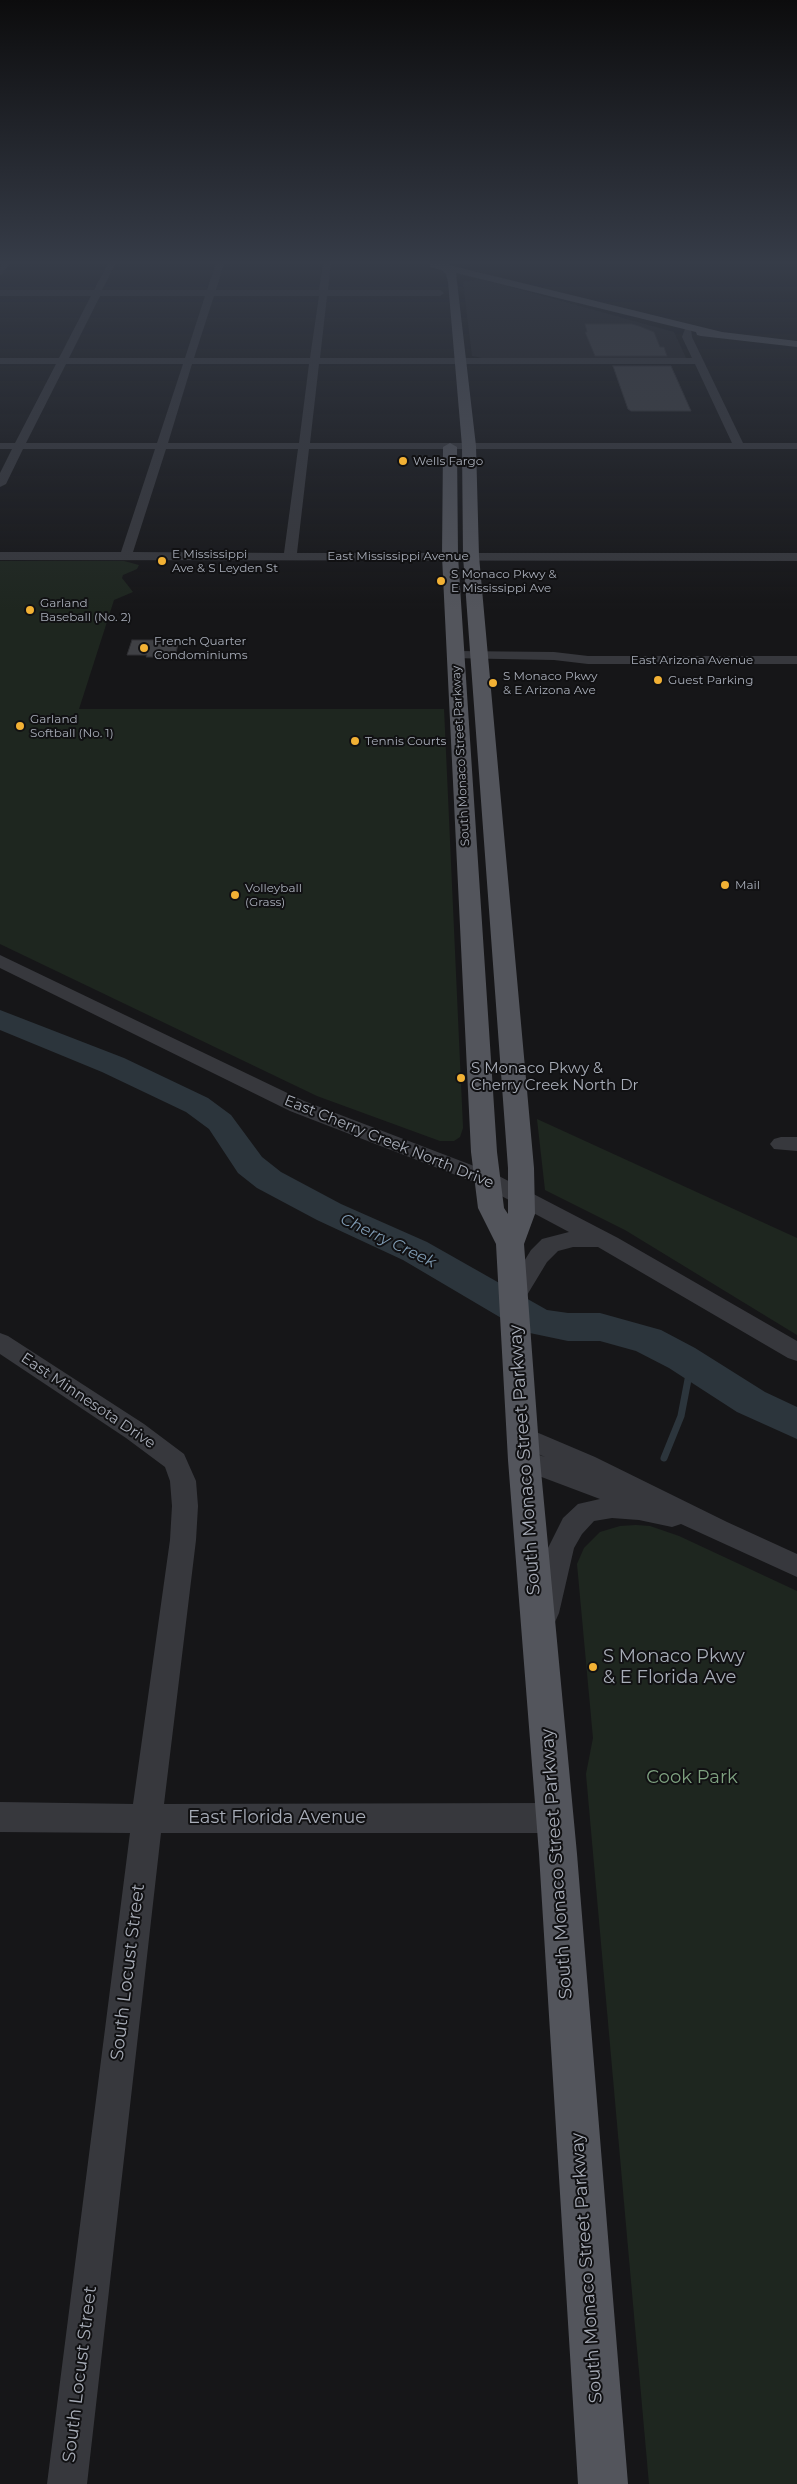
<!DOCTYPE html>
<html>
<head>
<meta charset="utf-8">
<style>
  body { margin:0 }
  canvas { display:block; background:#161618 }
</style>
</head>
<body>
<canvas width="797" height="2484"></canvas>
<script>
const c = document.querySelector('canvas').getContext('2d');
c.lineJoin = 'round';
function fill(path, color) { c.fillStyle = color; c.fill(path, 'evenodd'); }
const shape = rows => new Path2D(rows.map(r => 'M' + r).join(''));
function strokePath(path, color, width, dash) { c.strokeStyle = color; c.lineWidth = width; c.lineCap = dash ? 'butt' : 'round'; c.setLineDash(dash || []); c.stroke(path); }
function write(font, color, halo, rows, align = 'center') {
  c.font = font + ' Montserrat,sans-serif'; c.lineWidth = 4; c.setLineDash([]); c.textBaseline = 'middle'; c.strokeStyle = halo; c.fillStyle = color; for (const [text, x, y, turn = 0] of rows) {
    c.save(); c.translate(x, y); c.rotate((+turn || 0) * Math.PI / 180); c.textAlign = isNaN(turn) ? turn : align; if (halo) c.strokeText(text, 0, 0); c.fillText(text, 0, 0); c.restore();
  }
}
fill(shape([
  [481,279,674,332,686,358,483,358,472,356,463,282]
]), '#222225');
fill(shape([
  [0,561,124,561,139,565,137,569,123,575,122,578,133,592,114,600,79,709,444,709,463,1128,460,1137,454,1141,440,1141,317,1096,0,944],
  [537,1119,797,1238,797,1335,625,1230,545,1190],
  [636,1525,650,1526,679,1536,797,1591,797,2484,649,2484,586,1774,593,1738,577,1564,584,1548,600,1532,620,1526]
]), '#1e261f');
strokePath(shape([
  [664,1458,681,1416,691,1364]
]), '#2c353c', 7);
fill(shape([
  [0,1010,124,1058,208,1098,231,1115,262,1157,281,1172,341,1204,427,1242,547,1310,568,1313,600,1313,661,1330,695,1348,765,1392,797,1407,797,1439,737,1412,669,1368,636,1351,600,1341,568,1341,525,1332,403,1260,317,1220,257,1188,238,1173,209,1129,186,1112,102,1072,0,1030,0,1010]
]), '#2c353c');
const building = shape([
  [585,324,632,324,639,326,654,332,660,347,664,347,667,356,595,356,585,332,587,332,585,324],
  [613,366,671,366,691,411,631,411,628,409,613,366],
  [132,640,179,640,175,657,146,657,147,655,127,655,132,640]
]);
fill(building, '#404145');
strokePath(building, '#303034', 1);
fill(shape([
  [3,263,11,263,0,276,0,267,3,263],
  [108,263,116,263,102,290,207,290,216,263,224,263,216,290,319,290,323,263,331,263,328,290,440,290,444,293,440,296,327,296,320,358,692,358,682,337,685,329,691,329,692,337,743,443,797,443,797,449,309,449,297,553,797,553,797,561,0,560,0,552,121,552,155,449,23,449,6,484,0,487,0,473,12,449,0,449,0,443,15,443,56,364,0,364,0,358,59,358,91,296,0,296,0,290,94,290,108,263],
  [100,296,205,296,185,358,69,358,100,296],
  [214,296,319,296,310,358,194,358,214,296],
  [66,364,183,364,157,443,26,443,66,364],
  [192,364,309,364,299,443,168,443,192,364],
  [319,364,695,364,732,443,310,443,319,364],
  [166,449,298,449,284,553,133,552,166,449],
  [455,651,554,652,588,656,797,656,797,664,588,664,554,660,450,658,448,655,450,652,455,651],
  [0,955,304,1101,495,1174,618,1238,797,1341,797,1361,788,1358,598,1247,573,1247,558,1251,547,1262,521,1305,513,1307,505,1305,501,1299,531,1250,542,1239,569,1232,479,1184,290,1111,0,968,0,955],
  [781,1137,797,1137,797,1151,774,1149,770,1144,774,1139,781,1137],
  [0,1333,8,1336,144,1424,184,1454,196,1481,198,1506,196,1540,164,1804,554,1803,565,1808,569,1818,565,1828,554,1833,161,1833,87,2484,47,2484,130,1833,0,1832,0,1802,133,1804,170,1540,172,1506,170,1481,165,1467,126,1438,0,1354,0,1333],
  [522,1426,595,1457,727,1522,797,1554,797,1577,681,1524,672,1527,639,1520,612,1518,594,1521,582,1534,574,1548,559,1613,555,1622,545,1625,535,1622,531,1613,548,1548,563,1518,578,1504,600,1499,515,1467,511,1460,515,1453,524,1450,545,1457,513,1443,509,1436,513,1429,522,1426]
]), '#37383d');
fill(shape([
  [430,263,449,263,449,265,722,332,797,341,797,347,701,336,697,335,696,332,456,273,476,446,479,556,534,1168,535,1214,524,1244,540,1460,577,1854,628,2484,578,2484,539,1854,508,1460,496,1244,478,1208,471,1152,442,556,443,447,450,443,457,447,458,556,497,1152,504,1208,508,1214,508,1168,463,556,462,446,448,282,446,274,441,270,430,267,430,263]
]), '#53555c');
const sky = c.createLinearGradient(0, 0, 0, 611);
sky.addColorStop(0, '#0c0c0d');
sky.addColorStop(0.43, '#363c48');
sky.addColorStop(1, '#363c4800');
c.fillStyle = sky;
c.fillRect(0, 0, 797, 611);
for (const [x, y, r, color] of [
  [403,461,5,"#f2b134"],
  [162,561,5,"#f2b134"],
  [441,581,5,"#f2b134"],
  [30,610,5,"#f2b134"],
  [144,648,5,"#f2b134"],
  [658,680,5,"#f2b134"],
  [493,683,5,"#f2b134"],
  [20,726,5,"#f2b134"],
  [355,741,5,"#f2b134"],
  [725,885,5,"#f2b134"],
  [235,895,5,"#f2b134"],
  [461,1078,5,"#f2b134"],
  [593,1667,5,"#f2b134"]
]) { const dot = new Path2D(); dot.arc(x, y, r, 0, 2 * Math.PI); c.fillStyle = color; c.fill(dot); strokePath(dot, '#111113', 2); }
write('12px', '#a8adb8', '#111113', [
  ["Wells Fargo",413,461],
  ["E Mississippi",172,554],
  ["Ave & S Leyden St",172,568],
  ["S Monaco Pkwy &",451,574],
  ["E Mississippi Ave",451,588],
  ["Garland",40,603],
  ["Baseball (No. 2)",40,617],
  ["French Quarter",154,641],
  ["Condominiums",154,655],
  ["S Monaco Pkwy",503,676],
  ["& E Arizona Ave",503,690],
  ["Guest Parking",668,680],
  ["Garland",30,719],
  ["Softball (No. 1)",30,733],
  ["Tennis Courts",365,741],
  ["Mail",735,885],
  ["Volleyball",245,888],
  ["(Grass)",245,902]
], 'left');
write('12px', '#a8adb8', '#111113', [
  ["East Mississippi Avenue",398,556],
  ["East Arizona Avenue",692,660],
  ["South Monaco Street Parkway",461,756,-93]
]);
write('15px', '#a8adb8', '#111113', [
  ["S Monaco Pkwy &",471,1069],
  ["Cherry Creek North Dr",471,1086]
], 'left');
write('15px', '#a8adb8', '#111113', [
  ["East Cherry Creek North Drive",389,1142,22],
  ["East Minnesota Drive",88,1401,34]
]);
write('italic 16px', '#7f9bb3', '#111113', [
  ["Cherry Creek",388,1241,26]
]);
write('18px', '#a8adb8', '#111113', [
  ["South Monaco Street Parkway",525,1460,-94],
  ["East Florida Avenue",277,1818],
  ["South Monaco Street Parkway",557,1864,-94],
  ["South Locust Street",128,1972,-83],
  ["South Monaco Street Parkway",587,2268,-94],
  ["South Locust Street",80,2374,-83]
]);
write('18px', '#a8adb8', '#111113', [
  ["S Monaco Pkwy",603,1657],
  ["& E Florida Ave",603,1678]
], 'left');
write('18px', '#7fa381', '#111113', [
  ["Cook Park",692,1778]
]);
</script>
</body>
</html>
